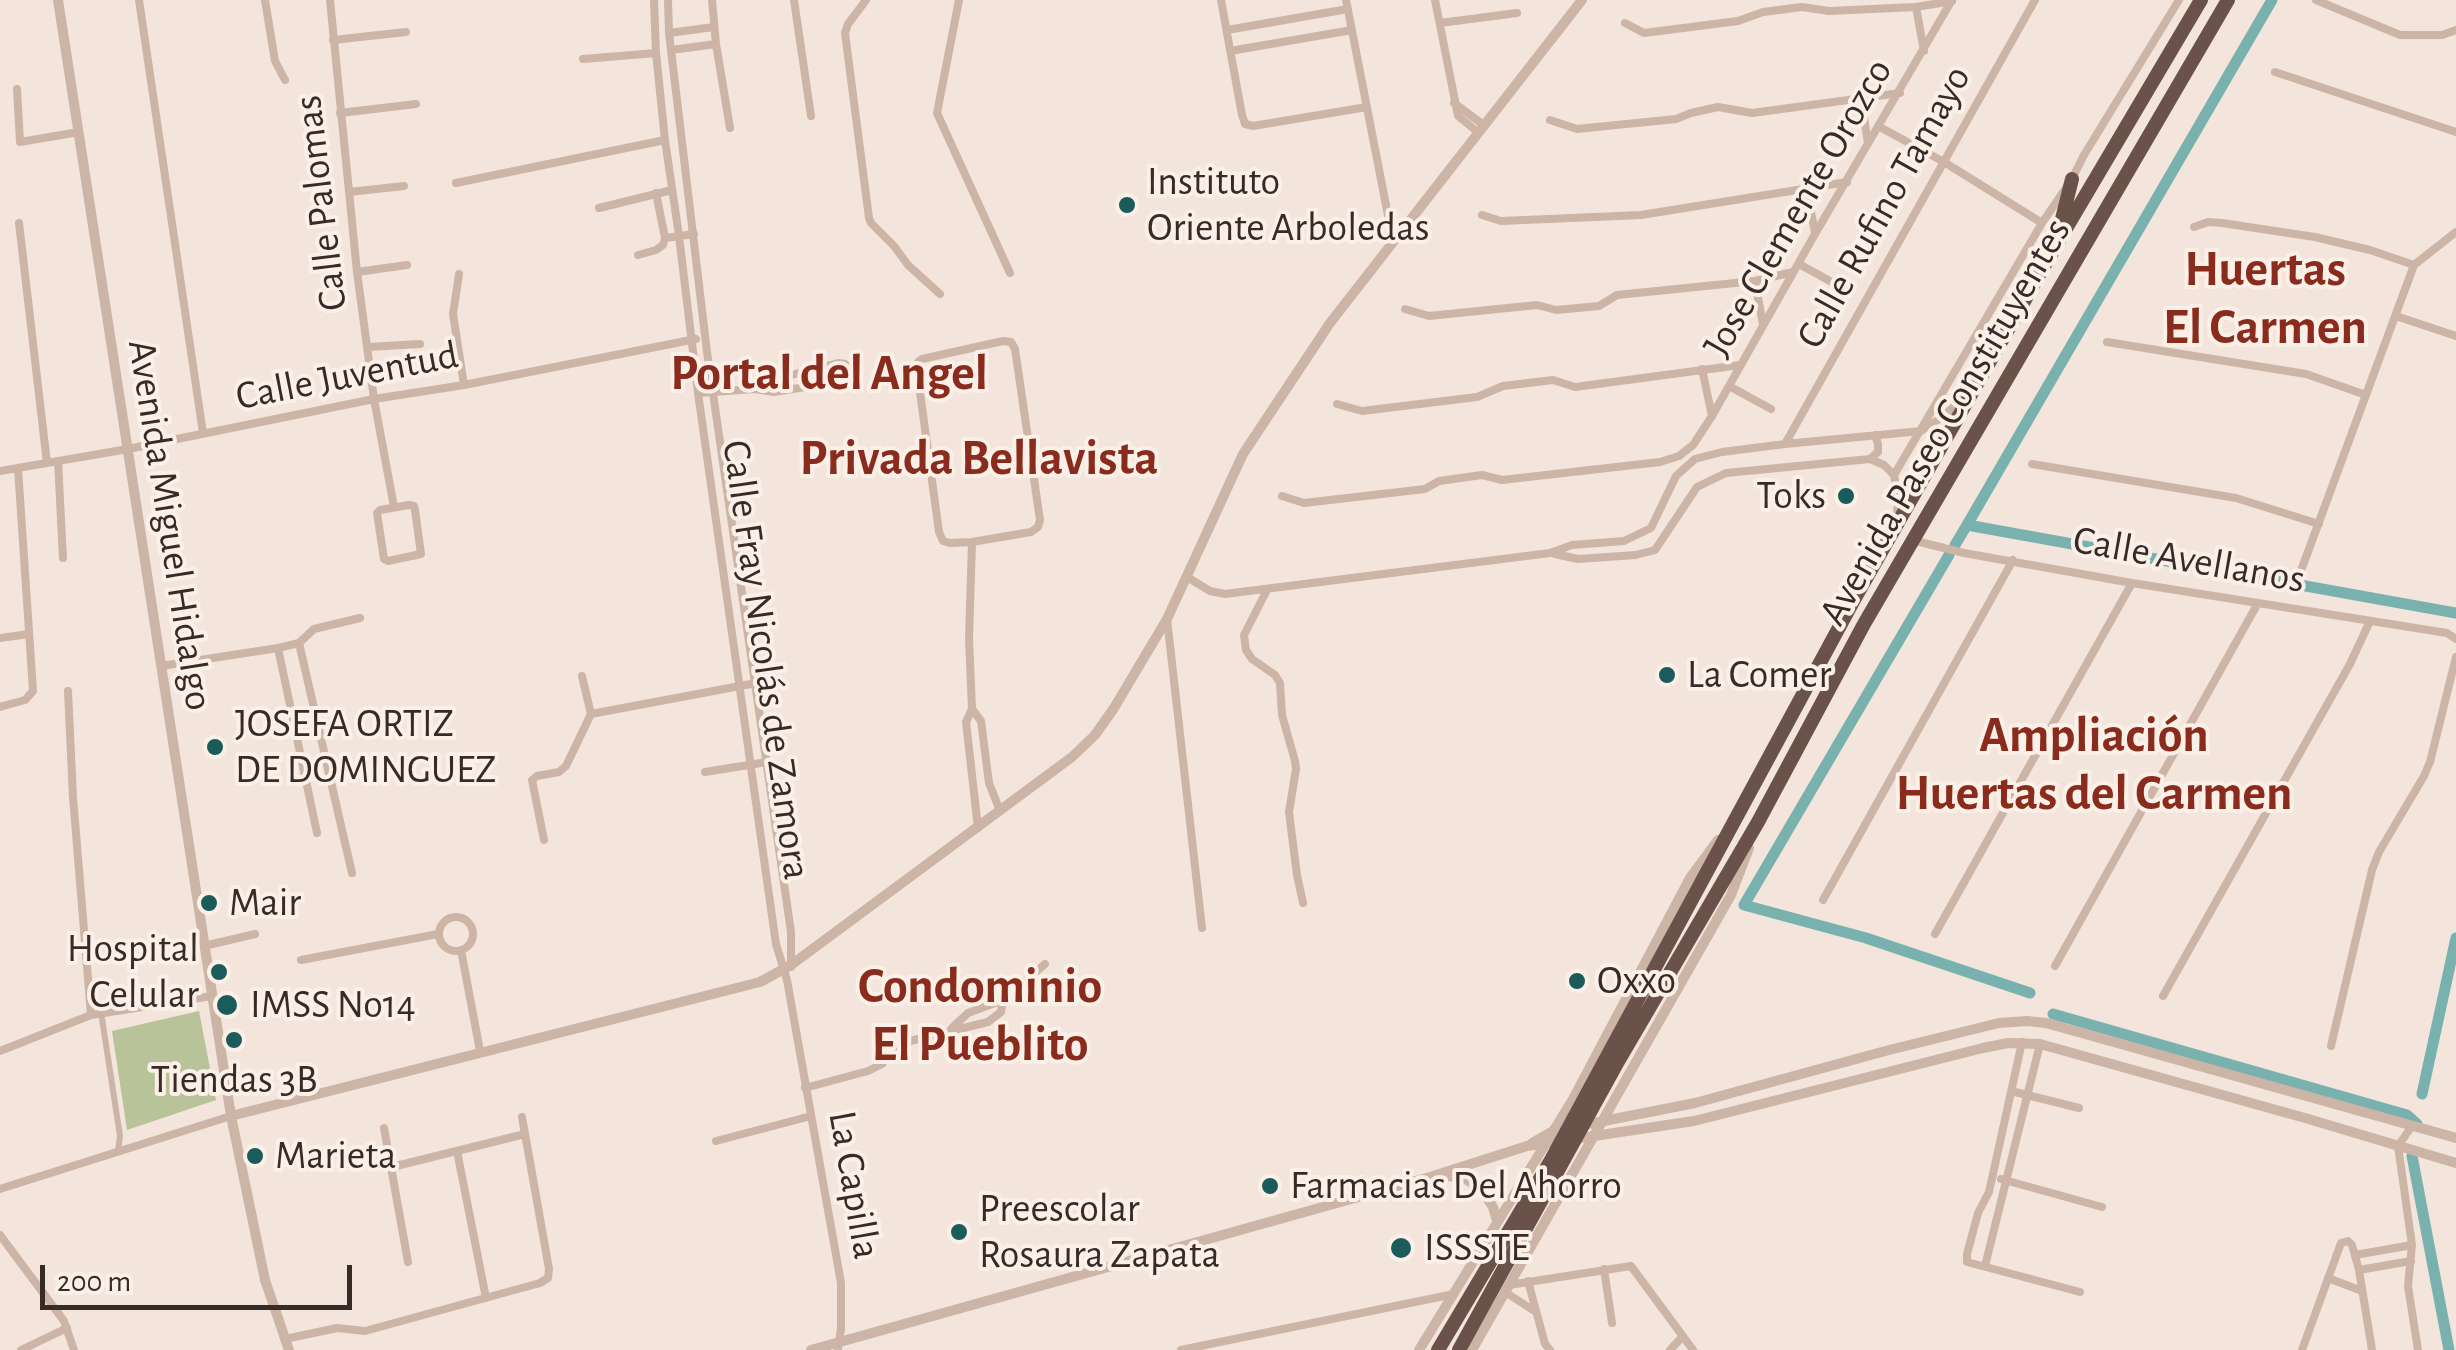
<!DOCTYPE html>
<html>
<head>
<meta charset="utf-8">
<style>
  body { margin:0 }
  #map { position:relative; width:2456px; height:1350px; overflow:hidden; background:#f3e5db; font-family:"Alegreya Sans",sans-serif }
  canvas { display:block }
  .scale { position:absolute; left:40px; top:1265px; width:312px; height:45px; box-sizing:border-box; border:5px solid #382b27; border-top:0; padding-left:12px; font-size:30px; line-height:35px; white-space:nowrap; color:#382b27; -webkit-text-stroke:8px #faf0e8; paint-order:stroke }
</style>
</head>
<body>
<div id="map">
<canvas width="2456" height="1350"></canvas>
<div class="scale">200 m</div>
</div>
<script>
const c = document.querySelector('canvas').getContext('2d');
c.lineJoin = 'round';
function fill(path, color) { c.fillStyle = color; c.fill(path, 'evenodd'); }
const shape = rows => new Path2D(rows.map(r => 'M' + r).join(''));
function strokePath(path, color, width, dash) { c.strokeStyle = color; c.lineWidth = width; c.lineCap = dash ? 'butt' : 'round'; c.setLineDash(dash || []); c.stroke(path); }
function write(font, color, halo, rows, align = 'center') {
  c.font = font + ' "Alegreya Sans",sans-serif'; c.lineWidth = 8; c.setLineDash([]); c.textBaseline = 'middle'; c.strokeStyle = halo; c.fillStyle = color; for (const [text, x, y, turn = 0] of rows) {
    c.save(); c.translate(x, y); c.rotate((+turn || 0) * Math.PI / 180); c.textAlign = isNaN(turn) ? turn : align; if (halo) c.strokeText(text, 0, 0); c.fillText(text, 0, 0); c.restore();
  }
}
fill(shape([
  [199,1011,216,1100,127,1130,112,1031]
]), '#b9c39a');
strokePath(shape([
  [2272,0,1967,525,2456,613],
  [1955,545,1967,525],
  [1949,555,1744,905,1866,938,2030,993],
  [2053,1014,2407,1115,2417,1124],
  [2422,1094,2456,938],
  [2412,1156,2449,1350]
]), '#78b1ae', 11);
strokePath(shape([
  [101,1012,120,1136,118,1151]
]), '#ccb4a6', 6);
strokePath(shape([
  [139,0,203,433],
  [265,0,275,61,285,80],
  [330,0,357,272,374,399,394,507],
  [654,0,656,53,665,140,679,236,698,393,776,944,787,980,841,1283,841,1328,838,1350],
  [668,0,669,33,707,352,791,932,791,967],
  [712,0,716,44,730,128],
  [794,0,811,116],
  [866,0,848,24,845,33,869,218,871,223,894,246,908,265,940,294],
  [959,0,937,113,1010,273],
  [1221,0,1242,115,1245,124,1253,126,1367,107],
  [1346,0,1393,241],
  [1435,0,1458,116,1479,133],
  [2316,0,2400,35,2442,35,2456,30],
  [1916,7,1924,51],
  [1440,23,1517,13],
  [1625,23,1644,33,1738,21,1763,12,1802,7,1829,11,1916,7,1952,1],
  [1227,30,1348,9],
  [669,33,714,27],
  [333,40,406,32],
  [671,50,716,44],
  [1230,51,1352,30],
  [583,59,656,53],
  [2275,72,2456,132],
  [17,89,20,142,79,132],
  [1861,99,1868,143],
  [1454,103,1485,126],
  [340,113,416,104],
  [1550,120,1577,129,1676,119,1691,113,1718,107,1752,113,1900,93],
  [1878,126,1944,162,2042,223],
  [456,183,665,140],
  [1806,187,1815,232],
  [349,192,404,186],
  [656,193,665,238,694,234],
  [599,208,672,190],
  [1482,215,1501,221,1641,215,1847,182],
  [19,223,47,463],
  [2194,227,2208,222,2222,223,2315,237,2370,250,2414,265],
  [638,255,656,250,663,245,665,238],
  [1799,264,1839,286],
  [357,272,407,265],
  [459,274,453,314,464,385],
  [1755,281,1763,325],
  [1405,309,1429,316,1537,305,1556,310,1599,306,1617,295,1755,281,1793,272],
  [2396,316,2456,336],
  [1003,341,1011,342,1015,349,1040,520,1038,527,1031,532,972,542,950,543,943,541,939,532,917,370,918,362,922,359,1003,341],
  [2107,342,2306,374,2366,395],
  [368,347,420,344],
  [1702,369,1712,416],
  [1729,386,1771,409],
  [698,393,755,389,774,392,843,381,849,375,849,369,845,364,838,363,772,380,755,389],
  [1337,404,1362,411,1477,397,1503,386,1553,380,1575,387,1740,365],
  [1785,444,2035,0],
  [1870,459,1878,452,1878,444,1875,435],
  [58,461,63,558],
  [2032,464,2236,498,2319,524],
  [0,471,128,449,374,399,464,385,696,339],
  [1894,475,2042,223,2072,179,2084,155,2179,0],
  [1282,496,1304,503,1425,489,1439,481,1482,475,1502,480,1660,462,1679,456,1693,445,1712,416,1815,234,1952,0],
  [409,505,414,506,415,510,421,554,388,561,384,559,377,513,380,510,409,505],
  [1912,540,1964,553,2132,583,2447,633,2456,639],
  [972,542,969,639,972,709,966,722,978,828],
  [1555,554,1578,559,1636,555,1655,550,1697,487,1726,473,1870,459,1884,465,1894,475,1898,497,1897,517],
  [2302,568,2414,265,2456,232],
  [1187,577,1210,591,1225,594,1550,553,1572,545,1624,541,1651,528,1676,476,1695,459,1722,452,1785,444,1921,431,1941,418,1967,395],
  [1267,590,1244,635,1246,650,1252,659,1275,675,1280,683,1282,715,1295,761,1296,769,1289,812,1297,875,1303,903],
  [1167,619,1202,928],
  [0,638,29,634],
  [299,643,352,873],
  [278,648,317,833],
  [161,666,278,648,299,643,314,629,360,618],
  [582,676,591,714],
  [68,691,73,797,91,1015],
  [0,707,25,700,33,691,18,468],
  [972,709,981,721,989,783,1000,811],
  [705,772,767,762],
  [544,840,532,780,537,776,559,772,566,766,591,714,756,683],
  [1823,900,2013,560],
  '439 934a17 17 0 1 1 34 0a17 17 0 1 1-34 0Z',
  [1935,934,2132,583],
  [204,946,255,934],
  [461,950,480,1051],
  [301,960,438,934],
  [2055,966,2258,603],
  [2163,996,2350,664,2370,621],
  [952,1028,968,1013,1003,1000,1045,964],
  [2022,1042,1989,1192,1978,1213,1967,1254,1967,1262,2080,1292],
  [2331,1046,2372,870,2379,852,2424,776,2430,762,2456,657],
  [0,1051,91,1015,212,996],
  [805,1088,868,1071,882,1064,891,1050,902,1043,988,1022,1001,1012,1003,1000],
  [2011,1091,2079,1108],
  [2412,1126,2398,1146,2412,1245,2408,1286,2418,1350],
  [384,1128,408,1262],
  [716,1141,811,1116],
  [457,1151,486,1298],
  [392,1167,525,1134],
  [2001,1179,2102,1207],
  [0,1189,231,1116],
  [0,1235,64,1321,74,1350],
  [2355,1255,2412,1245],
  [1985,1266,2040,1044],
  [1604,1269,1612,1323],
  [2359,1270,2411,1261],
  [2328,1278,2362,1291],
  [1528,1281,1545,1344,1550,1350],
  [1509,1285,1631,1266,1693,1350],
  [1505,1292,1536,1312],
  [285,1339,337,1328,365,1331,540,1283,548,1278,549,1269,522,1117],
  [21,1350,67,1328],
  [1181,1350,1454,1294],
  [1670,1350,1683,1336],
  [2302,1350,2341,1243,2348,1241,2352,1245,2359,1270,2372,1350]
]), '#ccb4a6', 8);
strokePath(shape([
  [58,0,231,1116,265,1280,289,1350],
  [231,1116,760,982,791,965,1072,757,1095,735,1114,708,1167,619,1243,454,1330,323,1582,0],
  [1532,1143,1553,1131,1695,1103,1889,1050,1999,1023,2027,1021,2046,1023,2456,1138],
  [1443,1175,1465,1179,1479,1187,1493,1207,1497,1221],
  [811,1350,1430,1177,1527,1146,1694,1121,1983,1048,2008,1043,2040,1044,2305,1118,2456,1163],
  [1419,1350,1573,1099,1690,878,1718,840],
  [1472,1350,1731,895,1749,848]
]), '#ccb4a6', 10);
strokePath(shape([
  [2059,231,2072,179],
  [1438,1350,1551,1160,1855,598,2055,247,2201,0],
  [1459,1350,1616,1065,1758,822,1864,624,2228,0]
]), '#6a524b', 14);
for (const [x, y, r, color] of [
  [1127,205,10,"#1b5b59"],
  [1846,496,10,"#1b5b59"],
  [1667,675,10,"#1b5b59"],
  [215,747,10,"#1b5b59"],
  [209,903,10,"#1b5b59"],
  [219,972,10,"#1b5b59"],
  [1577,981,10,"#1b5b59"],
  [227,1005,12,"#1b5b59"],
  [234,1040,10,"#1b5b59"],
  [255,1156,10,"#1b5b59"],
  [1270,1186,10,"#1b5b59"],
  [959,1232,10,"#1b5b59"],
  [1401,1248,12,"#1b5b59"]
]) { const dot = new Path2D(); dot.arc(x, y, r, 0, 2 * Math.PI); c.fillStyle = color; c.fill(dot); strokePath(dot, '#faf0e8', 4); }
write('40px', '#382b27', '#faf0e8', [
  ["Instituto",1147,182],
  ["Oriente Arboledas",1147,228],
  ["Toks",1826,496,"right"],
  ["La Comer",1687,675],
  ["JOSEFA ORTIZ",235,724],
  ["DE DOMINGUEZ",235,770],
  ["Mair",229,903],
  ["Hospital",199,949,"right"],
  ["Celular",199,995,"right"],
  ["Oxxo",1597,981],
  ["IMSS No14",250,1005],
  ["Tiendas 3B",234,1080,"center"],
  ["Marieta",275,1156],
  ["Farmacias Del Ahorro",1290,1186],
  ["Preescolar",979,1209],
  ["Rosaura Zapata",979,1255],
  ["ISSSTE",1424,1248]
], 'left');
write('40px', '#382b27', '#faf0e8', [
  ["Calle Palomas",321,203,-97],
  ["Calle Rufino Tamayo",1884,207,-61],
  ["Jose Clemente Orozco",1798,208,-60],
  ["Calle Juventud",347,376,-11],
  ["Avenida Paseo Constituyentes",1945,422,-60],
  ["Avenida Miguel Hidalgo",170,525,81],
  ["Calle Avellanos",2189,560,10],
  ["Calle Fray Nicolás de Zamora",766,660,82],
  ["La Capilla",854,1185,80]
]);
write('bold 50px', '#8a2c1d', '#faf0e8', [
  ["Huertas",2265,270],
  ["El Carmen",2265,328],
  ["Portal del Angel",829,374],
  ["Privada Bellavista",979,459],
  ["Ampliación",2094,736],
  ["Huertas del Carmen",2094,794],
  ["Condominio",980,987],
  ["El Pueblito",980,1045]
]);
</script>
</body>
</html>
